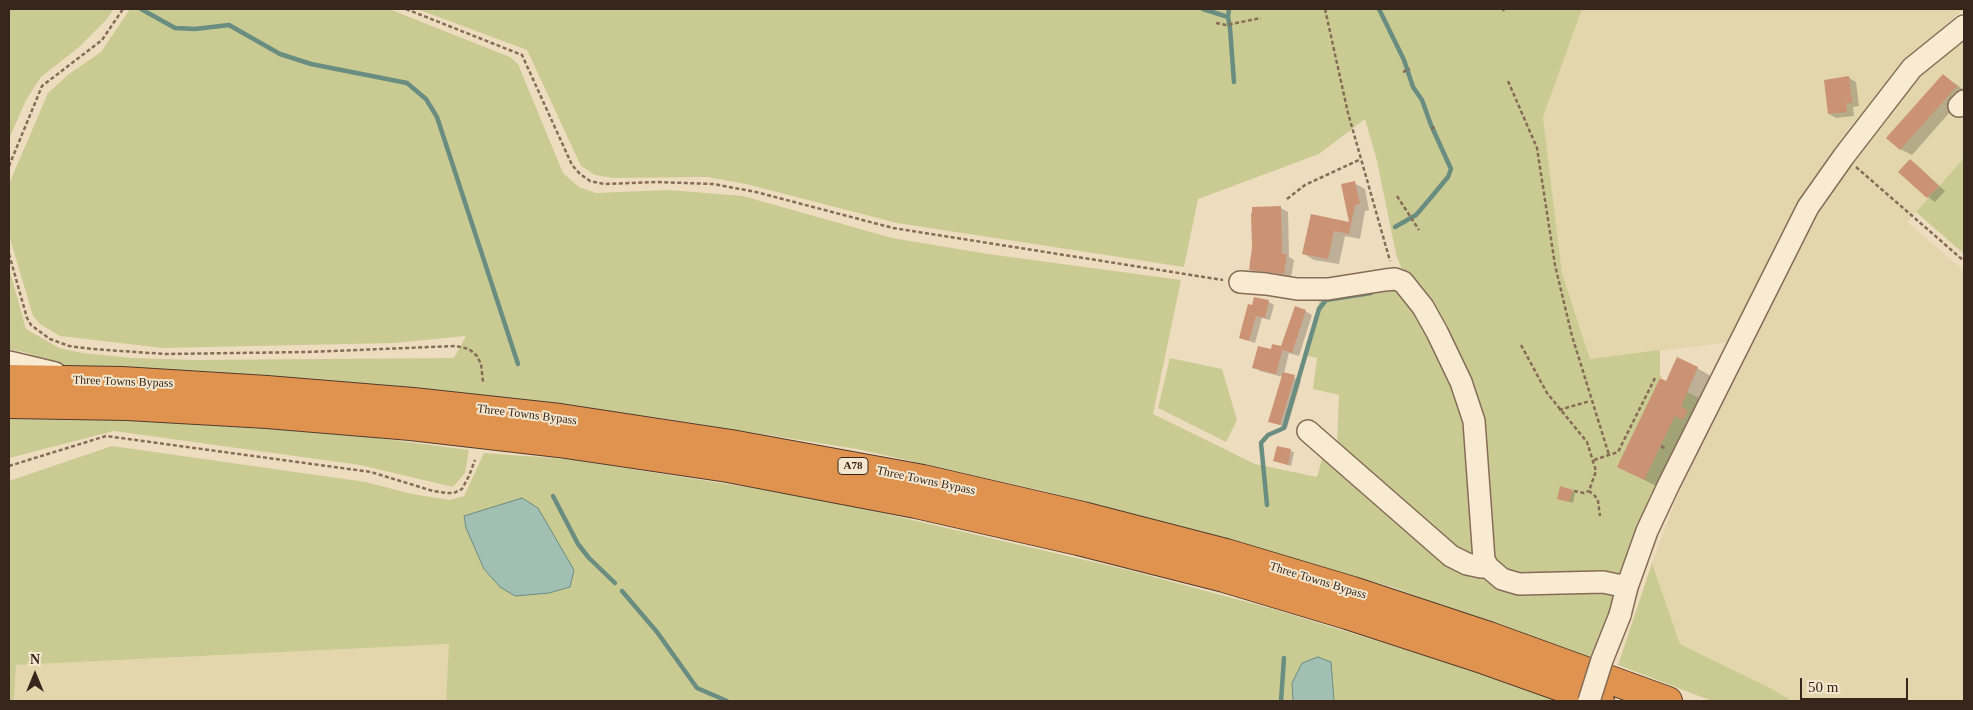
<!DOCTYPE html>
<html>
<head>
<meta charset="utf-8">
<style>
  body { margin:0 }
  #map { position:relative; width:1973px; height:710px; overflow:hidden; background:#eedcbf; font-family:Georgia,serif }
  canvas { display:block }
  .frame { position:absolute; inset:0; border:10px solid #36261c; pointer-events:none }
  .north { position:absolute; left:10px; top:650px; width:50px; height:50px; -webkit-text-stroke:4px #f5e7ce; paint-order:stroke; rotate:0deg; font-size:14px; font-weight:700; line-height:20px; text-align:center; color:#36261c }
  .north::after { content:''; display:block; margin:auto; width:18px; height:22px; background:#36261c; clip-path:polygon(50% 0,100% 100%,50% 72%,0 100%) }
  .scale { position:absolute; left:1800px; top:678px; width:108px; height:22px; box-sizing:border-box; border:2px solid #36261c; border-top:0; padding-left:6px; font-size:15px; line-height:18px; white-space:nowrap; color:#36261c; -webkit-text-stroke:4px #f5e7ce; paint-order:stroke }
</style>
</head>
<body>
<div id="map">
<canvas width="1973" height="710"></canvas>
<div class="frame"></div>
<div class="north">N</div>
<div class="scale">50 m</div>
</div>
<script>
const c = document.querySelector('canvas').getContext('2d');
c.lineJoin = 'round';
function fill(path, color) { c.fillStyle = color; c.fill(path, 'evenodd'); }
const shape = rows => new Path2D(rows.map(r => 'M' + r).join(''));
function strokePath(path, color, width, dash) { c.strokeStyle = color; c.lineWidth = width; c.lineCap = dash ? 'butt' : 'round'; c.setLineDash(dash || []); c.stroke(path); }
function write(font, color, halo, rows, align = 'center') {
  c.font = font + ' Georgia,serif'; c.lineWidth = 4; c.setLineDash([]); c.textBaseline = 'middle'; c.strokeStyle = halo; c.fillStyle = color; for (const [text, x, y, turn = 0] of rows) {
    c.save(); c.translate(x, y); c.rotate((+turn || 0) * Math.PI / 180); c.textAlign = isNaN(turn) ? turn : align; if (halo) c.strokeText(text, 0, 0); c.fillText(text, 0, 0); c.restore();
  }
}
fill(shape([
  [1582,9,1964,9,1901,64,1916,72,1964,33,1964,158,1907,222,1964,271,1964,701,1792,701,1772,689,1680,644,1652,563,1678,494,1759,324,1824,167,1780,233,1733,342,1590,359,1562,273,1543,117],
  [450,644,446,701,14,701,16,665]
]), '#e3d6ac');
fill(shape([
  [9,9,114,9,106,20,78,48,41,77,26,100,9,139],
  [130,9,389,9,510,57,518,64,563,173,579,187,596,193,669,190,743,196,892,238,988,254,1181,280,1153,414,1255,464,1317,477,1322,459,1439,556,1568,587,1615,594,1612,609,1590,657,1439,605,1395,588,1199,531,1043,491,857,449,654,417,382,385,68,368,24,352,9,349,9,268,26,329,59,348,82,353,133,358,193,360,454,358,466,336,394,343,163,348,60,336,40,324,33,316,9,235,9,184,48,93,69,74,101,52],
  [417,9,1582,9,1543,117,1562,273,1590,359,1660,350,1660,375,1662,376,1660,378,1705,401,1624,579,1512,575,1490,555,1479,413,1405,278,1396,254,1377,161,1365,119,1319,154,1198,199,1184,267,897,223,746,184,707,177,613,178,595,175,581,166,527,50],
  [1964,158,1964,254,1916,212],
  [1393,286,1430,330,1460,401,1466,436,1474,557,1469,558,1337,446,1339,395,1313,389,1317,358,1303,355,1321,296],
  [1170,358,1222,369,1237,420,1226,442,1158,408],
  [9,416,146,420,323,431,469,450,465,473,453,487,360,465,114,431,9,458],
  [112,446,366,482,412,494,450,500,464,496,484,453,567,459,817,498,1128,570,1273,609,1452,664,1560,701,446,701,449,644,16,665,14,701,9,701,9,481],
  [1652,563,1680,644,1772,689,1792,701,1712,701,1618,665]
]), '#cacb93');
const water = shape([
  [522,498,538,508,574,570,570,587,549,593,515,596,500,587,484,569,466,528,464,516,522,498],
  [1318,657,1331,662,1334,701,1293,701,1292,683,1302,663,1318,657]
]);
fill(water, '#a2bfb4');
strokePath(water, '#6a8d81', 1);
fill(shape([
  [1943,75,1964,90,1964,96,1912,155,1900,149],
  [1849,78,1856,82,1859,106,1853,107,1854,116,1836,118,1829,114],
  [1910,161,1917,165,1945,191,1935,202,1928,197,1900,172],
  [1354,183,1365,189,1369,210,1365,211,1360,239,1345,236,1339,264,1314,260,1304,254,1312,215,1351,223],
  [1281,208,1288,212,1289,257,1294,260,1291,278,1257,274,1250,269,1253,247],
  [1269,302,1274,305,1270,320,1262,318,1255,343,1240,338,1253,306],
  [1305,311,1312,315,1299,356,1289,353,1284,373,1301,381,1287,428,1270,421,1283,377,1260,371,1254,367,1272,351,1282,348],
  [1697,368,1711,376,1694,415,1658,487,1618,466,1666,383],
  [1278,448,1294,452,1291,466,1275,461],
  [1572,491,1575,493,1573,503,1558,498]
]), '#0003');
strokePath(shape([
  [141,9,175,28,195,29,229,25,280,54,311,64,407,83,426,99,437,117,518,364],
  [1203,9,1228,17],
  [1229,9,1228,17,1230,28,1234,82],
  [1379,9,1404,60,1413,87,1422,100,1431,125,1451,169,1448,177,1423,207,1416,215,1395,227],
  [553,496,578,544,589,558,615,583],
  [1267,505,1261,443,1268,435,1284,428,1319,309,1326,300,1371,293],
  [622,591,657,632,697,688,727,701],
  [1281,701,1284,658]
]), '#6a8d81', 4.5);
fill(shape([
  [1943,74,1957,86,1900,150,1886,138],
  [1849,76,1852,103,1846,103,1847,112,1828,114,1824,80],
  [1910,159,1939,186,1927,198,1898,172],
  [1355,181,1360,204,1355,205,1349,234,1334,231,1328,259,1302,254,1311,214,1349,222,1341,184],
  [1281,206,1282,254,1287,254,1284,274,1249,270,1252,247,1251,213,1252,213,1252,207],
  [1254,297,1269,300,1265,318,1256,316,1249,341,1239,338,1248,304,1252,305],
  [1295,306,1306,310,1292,353,1283,350,1283,348,1276,374,1252,368,1258,346,1271,349,1272,344,1281,346],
  [1677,357,1698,367,1681,407,1688,410,1683,420,1675,416,1644,480,1617,467,1660,378,1666,381],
  [1283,372,1295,375,1280,425,1268,422],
  [1277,446,1291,449,1288,465,1273,461],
  [1560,486,1573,490,1569,502,1557,499]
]), '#cc9274');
const minor = shape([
  [1959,106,1964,101],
  [1240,282,1266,284,1297,289,1328,289,1385,280,1395,279,1403,282,1423,307,1437,332,1461,382,1474,421,1484,560,1488,567,1502,579,1519,584,1603,582,1627,587,1620,615],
  [9,362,55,373],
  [1308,431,1451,556,1467,564,1481,567,1488,567],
  [1627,587,1647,531,1669,484,1808,207,1844,156,1912,68,1964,26]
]);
const highway = shape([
  [9,379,122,381,267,390,413,402,560,418,731,444,923,479,1083,516,1226,553,1353,591,1489,636,1668,701],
  [9,404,127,406,267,414,411,426,559,443,728,468,916,504,1078,541,1224,578,1347,615,1485,660,1600,701]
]);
strokePath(minor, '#866c57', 24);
strokePath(highway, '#543b2c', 30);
strokePath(shape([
  [406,9,522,55,572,165,580,174,590,181,604,184,657,182,713,184,756,192,893,228,1223,280],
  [1325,9,1348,113,1390,261],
  [1503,11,1504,9],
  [1216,23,1226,25,1261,18],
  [1403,72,1410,69],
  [1508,81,1537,148,1555,265,1572,336,1609,455],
  [1431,129,1435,127],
  [9,166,42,86,102,40,123,9],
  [1856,167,1964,261],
  [1397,196,1419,230],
  [1287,199,1305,185,1361,159],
  [9,254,27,318,31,325,50,339,69,346,92,349,165,354,307,352,456,346,469,349,477,356,481,364,483,382],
  [1521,345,1547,393,1587,442,1596,471,1589,491,1595,496,1598,501,1600,516],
  [1559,410,1590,401],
  [1661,446,1666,449],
  [1594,460,1618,452,1656,376],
  [9,466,106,436,371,472,433,491,447,493,454,493,462,489,469,476,475,460],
  [1574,491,1584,493,1589,491]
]), '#866c57', 2.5, [4, 2.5]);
strokePath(minor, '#f9ead2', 21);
strokePath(highway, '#df934e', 28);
const minorBridge = shape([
  [1589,701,1602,660,1620,615]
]);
strokePath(minorBridge, '#866c57', 24, []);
strokePath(minorBridge, '#f9ead2', 21);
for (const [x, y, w] of [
  [853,466,30]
]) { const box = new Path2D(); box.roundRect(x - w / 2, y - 8.5, w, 17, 4); c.fillStyle = '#f5e7ce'; c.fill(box); strokePath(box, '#36261c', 1); }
write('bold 11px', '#36261c', null, [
  ["A78",853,466]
]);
write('12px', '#36261c', '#f5e7ce', [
  ["Three Towns Bypass",123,382,2],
  ["Three Towns Bypass",527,415,7],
  ["Three Towns Bypass",926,481,12],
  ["Three Towns Bypass",1318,581,17]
]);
</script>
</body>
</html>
